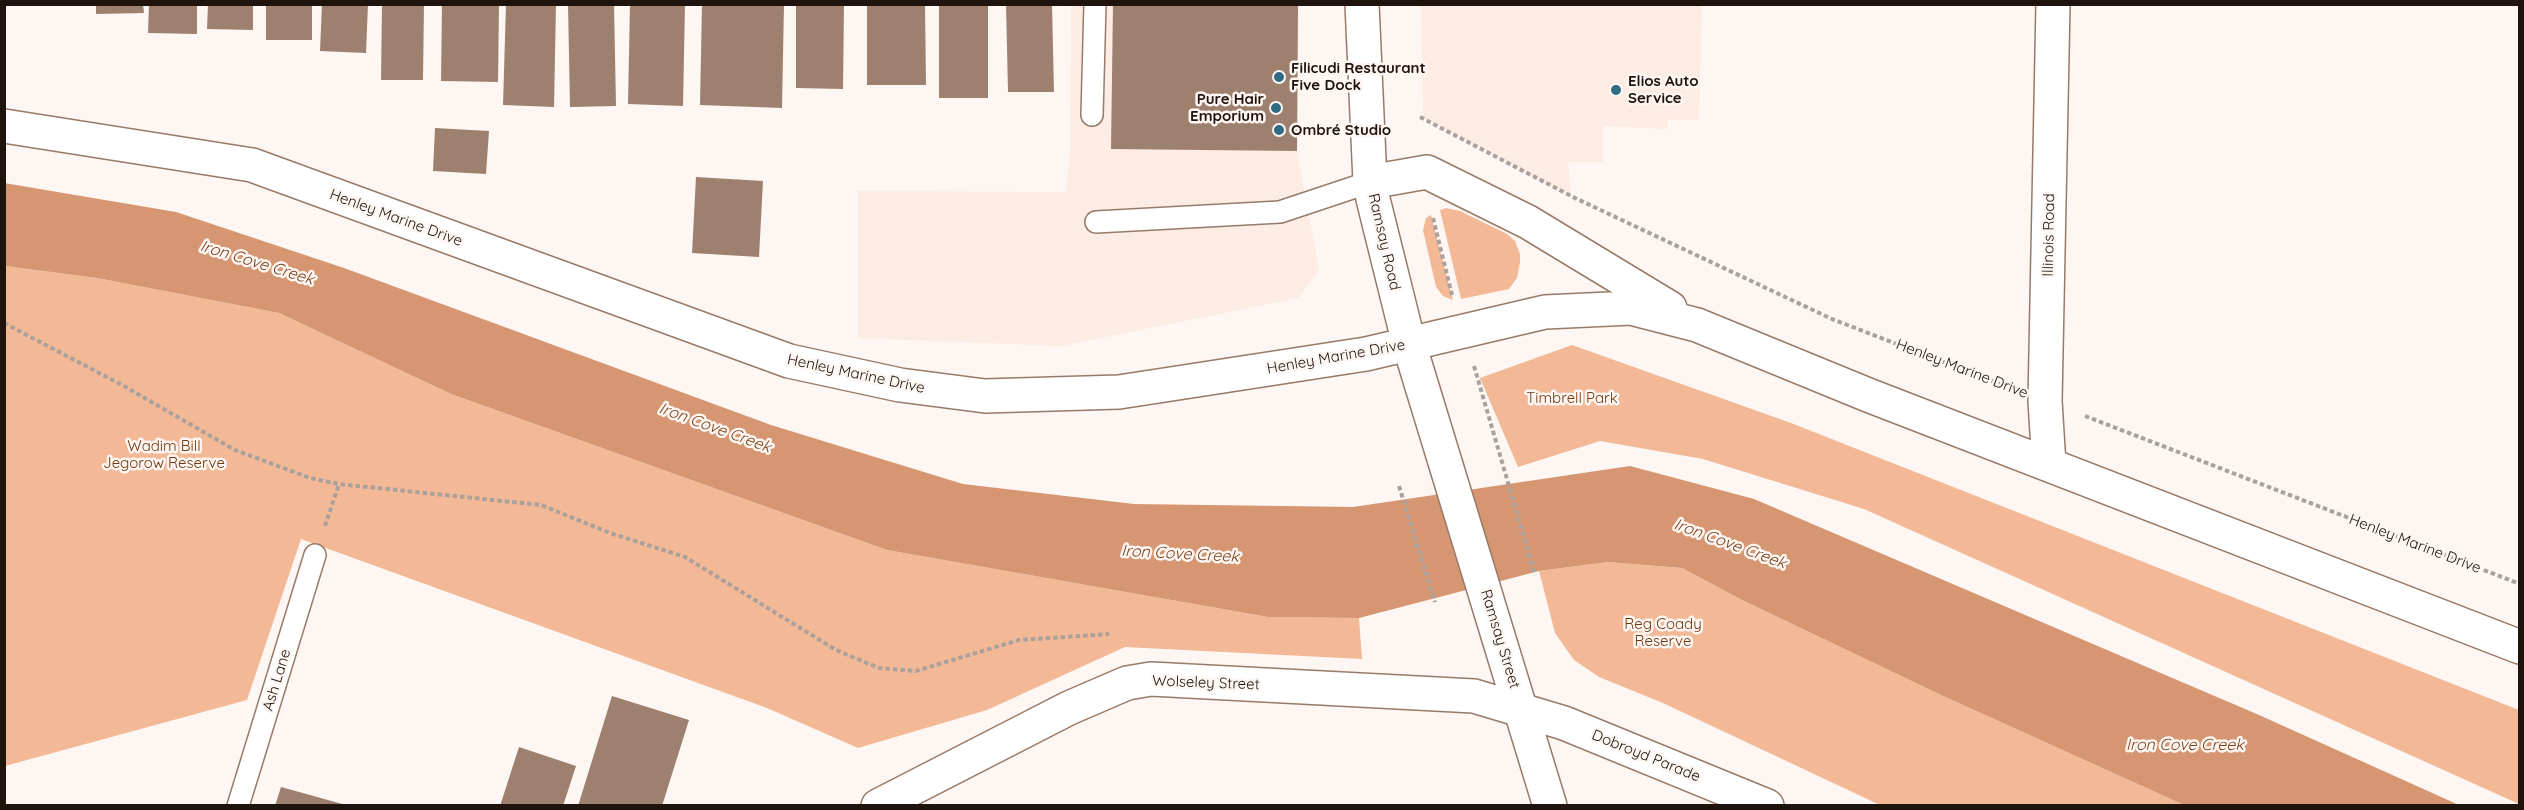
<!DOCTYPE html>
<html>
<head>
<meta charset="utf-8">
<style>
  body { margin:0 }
  #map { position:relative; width:2524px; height:810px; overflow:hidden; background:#fdf6f2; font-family:Quicksand,sans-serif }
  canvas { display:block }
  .frame { position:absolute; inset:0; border:6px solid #1f140d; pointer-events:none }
</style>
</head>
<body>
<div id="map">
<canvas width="2524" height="810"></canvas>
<div class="frame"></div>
</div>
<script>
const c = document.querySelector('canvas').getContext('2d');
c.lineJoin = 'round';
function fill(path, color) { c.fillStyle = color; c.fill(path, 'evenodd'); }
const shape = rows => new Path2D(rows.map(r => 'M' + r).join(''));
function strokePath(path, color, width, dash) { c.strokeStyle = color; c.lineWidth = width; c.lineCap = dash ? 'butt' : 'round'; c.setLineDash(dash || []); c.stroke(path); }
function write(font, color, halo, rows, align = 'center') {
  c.font = font + ' Quicksand,sans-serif'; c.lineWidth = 5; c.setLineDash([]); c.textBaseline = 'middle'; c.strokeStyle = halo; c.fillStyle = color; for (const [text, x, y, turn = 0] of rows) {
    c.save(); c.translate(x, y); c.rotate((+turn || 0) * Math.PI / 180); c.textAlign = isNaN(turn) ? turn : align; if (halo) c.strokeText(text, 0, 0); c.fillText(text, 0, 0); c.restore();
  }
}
fill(shape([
  [1071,5,1299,5,1297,151,1319,270,1298,298,1061,346,858,338,858,191,1066,192,1070,152],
  [1421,5,1702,5,1699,120,1667,120,1668,129,1603,126,1603,162,1568,162,1571,197,1423,117]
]), '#fdece3');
fill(shape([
  [1446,208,1460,211,1507,234,1515,241,1520,254,1520,262,1517,278,1509,289,1461,299,1440,210],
  [1431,215,1453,300,1443,296,1436,287,1423,230,1426,218],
  [5,266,97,278,279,313,451,394,887,550,1268,617,1359,618,1362,659,1125,647,987,710,858,748,767,708,301,539,247,700,5,766],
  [1572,345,1791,423,2519,710,2519,804,1864,509,1703,459,1600,441,1518,467,1480,378],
  [1608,562,1682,568,1742,600,1941,695,2184,805,1880,805,1663,703,1599,677,1574,660,1555,633,1539,571]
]), '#f3b896');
fill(shape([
  [4,183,176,212,344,268,771,425,963,484,1134,504,1353,507,1630,466,1754,499,2259,715,2459,805,2184,805,1941,695,1742,600,1682,568,1608,562,1539,571,1359,618,1268,617,887,550,451,394,279,313,97,278,5,266]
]), '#d59671');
fill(shape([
  [96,4,143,4,144,13,96,14],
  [149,4,197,4,197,34,148,33],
  [208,4,253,4,253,30,207,29],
  [266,4,312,4,312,40,266,40],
  [322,4,368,4,366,53,320,51],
  [382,4,424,4,423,80,381,80],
  [442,4,499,4,498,82,441,81],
  [506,4,556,4,554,107,503,105],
  [568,4,614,4,616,106,570,107],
  [630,4,685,4,683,106,628,104],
  [702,4,784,4,782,108,700,105],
  [796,4,844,4,843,89,796,88],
  [867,4,925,4,926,85,867,85],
  [939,4,988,4,988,98,939,98],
  [1006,4,1052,4,1054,92,1008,92],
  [1113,4,1298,4,1297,151,1111,149],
  [435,128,489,131,486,174,433,171],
  [696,177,763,181,759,257,692,253],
  [612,696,689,720,662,806,578,806],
  [519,747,576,766,563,806,500,806],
  [281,787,346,805,345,806,275,806]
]), '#9e806f');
const lane = shape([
  [1092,115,1095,4],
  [1096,222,1280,212,1370,182],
  [238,806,315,555]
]);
const street = shape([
  [4,126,252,165,789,361,900,385,985,396,1119,392,1366,354,1545,312,1631,308,1697,325,1868,395,2520,647],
  [1370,182,1427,172,1528,222,1670,308],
  [2049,465,2045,401,2053,4],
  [878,806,1069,708,1127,683,1151,679,1474,696,1564,723,1767,806]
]);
const primary = shape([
  [1362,4,1370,182,1373,199,1409,344,1550,806]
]);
strokePath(lane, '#987a69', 24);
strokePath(street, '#987a69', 36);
strokePath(primary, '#987a69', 36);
strokePath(shape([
  [1420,117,1575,198,1832,319,2008,387],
  [1433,218,1452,295],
  [4,323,124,386,235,450,310,478,339,484,541,505,610,533,685,557,836,650,879,668,916,671,1019,640,1109,634],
  [1474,366,1535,575],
  [2085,416,2520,584],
  [1399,486,1435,602],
  [325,526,339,484]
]), '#aaa19c', 4, [4.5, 3]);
strokePath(lane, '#fff', 21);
strokePath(street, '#fff', 33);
strokePath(primary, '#fff', 33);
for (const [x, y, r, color] of [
  [1279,77,6,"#306b83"],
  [1616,90,6,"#306b83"],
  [1276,108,6,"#306b83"],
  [1279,130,6,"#306b83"]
]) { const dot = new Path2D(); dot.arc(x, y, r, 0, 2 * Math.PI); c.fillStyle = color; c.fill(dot); strokePath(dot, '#fdf6f2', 2); }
write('bold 15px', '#1f140d', '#fdf6f2', [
  ["Filicudi Restaurant",1291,68],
  ["Five Dock",1291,85],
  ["Elios Auto",1628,81],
  ["Service",1628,98],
  ["Pure Hair",1264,99,"right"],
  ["Emporium",1264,116,"right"],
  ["Ombré Studio",1291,130]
], 'left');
write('15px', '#1f140d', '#fdf6f2', [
  ["Henley Marine Drive",396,218,20],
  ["Illinois Road",2049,235,-89],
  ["Ramsay Road",1384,242,77],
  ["Henley Marine Drive",1336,357,-10],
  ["Henley Marine Drive",1962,369,21],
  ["Henley Marine Drive",856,374,12],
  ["Henley Marine Drive",2415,544,21],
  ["Ramsay Street",1500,639,73],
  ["Ash Lane",277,680,-73],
  ["Wolseley Street",1206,683,2],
  ["Dobroyd Parade",1646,756,22]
]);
write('15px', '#70360c', '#fdf6f2', [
  ["Timbrell Park",1572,398],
  ["Wadim Bill",164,446],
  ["Jegorow Reserve",164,463],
  ["Reg Coady",1663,624],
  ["Reserve",1663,641]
]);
write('italic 16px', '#7e421b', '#fdf6f2', [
  ["Iron Cove Creek",257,263,17],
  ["Iron Cove Creek",715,428,20],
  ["Iron Cove Creek",1730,544,20],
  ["Iron Cove Creek",1180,554,3],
  ["Iron Cove Creek",2185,745]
]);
</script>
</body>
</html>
